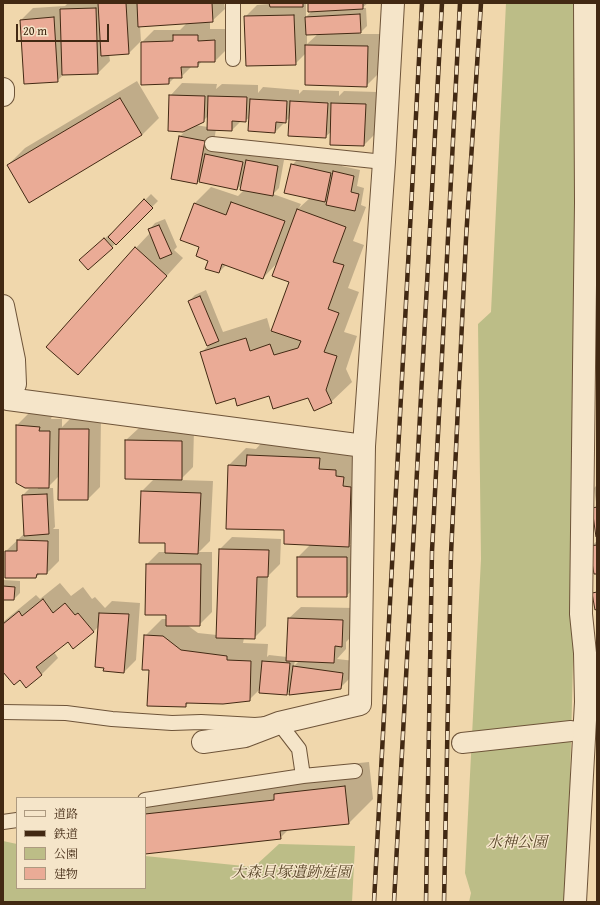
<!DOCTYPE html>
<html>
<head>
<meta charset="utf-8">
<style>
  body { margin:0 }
  #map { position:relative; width:600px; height:905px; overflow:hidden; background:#f0d7ac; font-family:"Gentium Book Plus","Noto Serif JP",serif }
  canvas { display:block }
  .frame { position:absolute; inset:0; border:4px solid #422913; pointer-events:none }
  .legend { position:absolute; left:16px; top:797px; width:130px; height:92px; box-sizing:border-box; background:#f5e5c9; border:1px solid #ad9a80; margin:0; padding:5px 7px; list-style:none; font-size:12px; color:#422913 }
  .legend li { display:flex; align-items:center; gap:8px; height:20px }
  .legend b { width:20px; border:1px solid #ad9a80 }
  .scale { position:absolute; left:16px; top:24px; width:93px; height:18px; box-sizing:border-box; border:2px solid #422913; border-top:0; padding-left:5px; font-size:12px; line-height:14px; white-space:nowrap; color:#422913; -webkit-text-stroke:3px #f5e5c9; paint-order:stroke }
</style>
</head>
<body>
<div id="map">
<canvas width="600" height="905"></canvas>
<div class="frame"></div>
<ul class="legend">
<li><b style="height:5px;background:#f5e5c9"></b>道路</li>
<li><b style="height:5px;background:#422913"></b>鉄道</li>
<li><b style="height:11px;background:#bcbd87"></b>公園</li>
<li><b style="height:11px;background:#eaab96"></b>建物</li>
</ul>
<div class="scale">20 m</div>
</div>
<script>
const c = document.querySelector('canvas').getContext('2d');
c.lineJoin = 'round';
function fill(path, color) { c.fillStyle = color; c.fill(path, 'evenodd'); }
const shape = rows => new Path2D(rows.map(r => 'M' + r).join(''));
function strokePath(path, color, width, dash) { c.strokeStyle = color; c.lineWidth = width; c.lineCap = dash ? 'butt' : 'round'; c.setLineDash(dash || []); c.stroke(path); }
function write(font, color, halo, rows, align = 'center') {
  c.font = font + ' "Gentium Book Plus","Noto Serif JP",serif'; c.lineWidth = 3; c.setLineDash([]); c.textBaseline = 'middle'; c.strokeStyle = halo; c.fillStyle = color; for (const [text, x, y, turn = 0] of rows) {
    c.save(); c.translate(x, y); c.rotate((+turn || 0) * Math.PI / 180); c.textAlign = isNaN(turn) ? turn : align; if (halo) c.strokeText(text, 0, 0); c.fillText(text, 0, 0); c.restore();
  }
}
fill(shape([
  [506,3,574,3,576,240,574,622,567,902,469,902,471,893,465,873,481,559,478,324,491,312],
  [3,841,17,844,17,888,145,888,145,856,254,867,279,844,355,846,352,902,3,902]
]), '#bcbd87');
fill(shape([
  [68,3,224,3,225,9,212,21,210,22,210,29,226,29,227,49,215,61,202,61,198,66,192,66,181,77,175,77,169,83,142,42,154,30,180,30,187,23,140,26,141,41,129,53,109,54,110,61,98,73,64,74,57,81,21,20,33,8,65,6],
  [270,3,306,3,306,17,312,11,309,3,368,3,362,8,366,8,367,26,359,34,380,34,379,73,366,86,306,53,295,64,245,17,257,5,270,4],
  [307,34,318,34,307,44],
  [137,81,159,118,142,135,8,165,25,148],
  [182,83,217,84,216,89,222,84,258,85,258,93,263,87,299,90,299,94,303,90,339,91,339,96,344,91,377,92,376,133,364,145,331,132,325,137,290,117,275,132,250,117,245,121,241,121,232,130,216,129,213,148,284,160,279,188,273,194,301,204,299,208,310,198,292,165,304,153,343,161,342,166,360,170,357,186,364,188,361,205,366,207,353,241,364,245,348,288,359,292,344,332,357,336,346,369,352,382,331,402,308,396,270,394,235,397,201,353,208,346,189,301,195,295,206,290,223,332,267,318,271,332,290,281,278,262,263,278,226,265,219,272,201,246,194,204,211,187,238,196,245,189,242,184,237,189,201,178,196,183,180,136,188,129,170,96],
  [209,115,208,127,195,125,203,121],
  [151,194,158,201,112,247,87,254,111,233,112,234],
  [165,219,177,247,174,250,183,258,94,356,136,248,150,233,149,230,155,223],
  [29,413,52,416,51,419,62,419,62,427,72,417,101,417,100,487,88,499,59,476,47,488,53,488,55,527,53,529,59,529,59,561,47,573,41,573,36,577,6,551,25,533,23,495,29,489,38,489,17,425],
  [139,428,194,429,193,467,180,480,213,481,210,541,199,552,212,552,212,612,199,625,187,625,198,633,217,635,220,549,232,537,281,539,280,564,268,576,266,626,254,638,244,638,243,643,268,644,267,657,269,655,287,657,288,619,301,607,355,608,354,634,346,642,346,649,337,659,355,661,352,676,340,688,290,691,286,694,260,689,249,700,190,702,185,706,150,669,145,636,162,619,167,619,167,614,146,614,147,564,159,552,166,552,166,542,142,491,155,478,126,440],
  [295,660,300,660,294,666],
  [265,439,352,453,352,460,360,460,366,529,350,545,358,545,359,584,346,596,298,557,311,544,285,529,229,465,246,448,256,449],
  [597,485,597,502,596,502,594,488],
  [597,541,597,573,590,547],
  [3,580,20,581,20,593,14,599,3,599],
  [60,583,71,596,83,587,92,599,95,597,105,608,112,601,140,603,136,660,124,672,99,626,93,632,68,640,54,652,58,658,41,675,20,679,3,670,3,622,36,595,40,599],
  [369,762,373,799,349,823,289,829,280,838,145,853,145,808,162,791,300,769]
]), '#0003');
const building = shape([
  [98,3,126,3,129,54,101,56,98,3],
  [137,3,212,3,213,22,138,27,137,3],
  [269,3,303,3,303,7,270,7,269,3],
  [308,3,363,3,363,9,308,12,308,3],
  [96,8,98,74,62,75,60,9,96,8],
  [360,14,361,33,306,35,305,17,360,14],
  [294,15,296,65,246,66,244,16,294,15],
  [54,17,58,82,24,84,20,20,54,17],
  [173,35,198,35,198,41,215,40,215,62,198,62,198,67,181,67,182,78,169,78,169,84,141,85,141,42,173,41,173,35],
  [305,45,368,46,367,87,305,85,305,45],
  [169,95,205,96,204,122,183,132,168,131,169,95],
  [208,96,247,97,246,122,232,121,232,131,207,130,208,96],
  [120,98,142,135,29,203,7,165,120,98],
  [250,99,287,101,286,123,276,122,275,133,248,131,250,99],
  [290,101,328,103,326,138,288,136,290,101],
  [331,103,366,104,364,146,330,145,331,103],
  [179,136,205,141,197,184,171,179,179,136],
  [205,154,243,162,237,190,199,182,205,154],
  [246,160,278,166,273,196,240,190,246,160],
  [291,164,331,173,325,202,284,193,291,164],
  [333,171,354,176,351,192,359,194,355,211,326,205,333,171],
  [144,199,153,208,116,245,108,237,144,199],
  [231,202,285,221,263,279,222,264,219,273,205,269,208,261,196,256,199,247,180,240,194,203,226,215,231,202],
  [297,209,346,227,333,262,344,265,328,309,339,313,324,352,337,356,326,390,332,403,314,411,308,398,273,409,269,396,237,406,235,398,216,404,200,352,246,338,250,351,270,344,274,355,298,348,301,341,271,331,289,282,272,276,297,209],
  [597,224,597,301,596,301,593,237,597,224],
  [159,225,172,254,160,259,148,229,159,225],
  [104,238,113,248,88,270,79,260,104,238],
  [135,247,167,276,78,375,46,347,135,247],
  [200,296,219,341,207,346,188,301,200,296],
  [597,326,597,354,596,354,592,327,597,326],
  [16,425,40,427,39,431,50,431,49,488,25,488,16,483,16,425],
  [59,429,89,429,88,500,58,500,59,429],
  [125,440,182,441,182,480,125,479,125,440],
  [247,455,320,458,319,469,336,470,336,476,344,477,343,486,351,487,349,547,284,544,284,530,226,529,228,465,246,466,247,455],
  [141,491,201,493,198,554,165,553,165,543,139,543,141,491],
  [47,494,49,534,24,536,22,495,47,494],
  [597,507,597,537,596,537,592,508,597,507],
  [17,540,48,541,47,574,37,574,36,578,5,578,5,551,17,551,17,540],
  [597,545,597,574,594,574,589,546,597,545],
  [219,549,269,550,268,577,257,577,255,639,216,638,219,549],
  [297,557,347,557,347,597,297,597,297,557],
  [146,564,201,564,200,626,166,626,166,615,145,615,146,564],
  [3,586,15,587,14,600,3,600,3,586],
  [597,592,597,609,595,610,592,593,597,592],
  [43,599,53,613,65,603,75,615,78,613,94,632,73,649,68,642,36,667,42,675,26,688,20,680,14,685,3,672,3,624,19,611,22,616,43,599],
  [99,613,129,614,124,673,103,671,104,668,95,667,99,613],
  [288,618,343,620,342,647,335,646,334,663,286,661,288,618],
  [144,635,163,636,181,650,227,656,227,660,251,661,250,701,223,704,186,703,186,707,147,706,149,670,142,670,144,635],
  [262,661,290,663,287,695,259,693,262,661],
  [293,666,343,673,341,689,289,695,293,666],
  [345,786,349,824,280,831,281,839,145,854,145,814,274,800,274,794,345,786]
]);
fill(building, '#eaab96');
strokePath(building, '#422913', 1);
const service = shape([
  [233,3,233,59],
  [212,144,384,162],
  [3,712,66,713,112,719,172,723,201,722,255,725,279,723,299,749,303,776,145,800],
  [303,776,355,771],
  [3,822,17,820]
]);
const pedestrian = shape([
  [462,743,571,731]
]);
const minor = shape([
  [3,89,3,95],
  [3,306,14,360,15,384,8,399],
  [3,397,8,399,364,446],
  [203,742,245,736,279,723,360,704,364,446,384,162,393,3],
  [575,902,586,702,585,653,581,614,586,203,585,3]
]);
const tertiary = shape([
  [586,702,597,700]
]);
strokePath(service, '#6e5439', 16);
strokePath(pedestrian, '#6e5439', 22);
strokePath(minor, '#6e5439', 24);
strokePath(tertiary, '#6e5439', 24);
strokePath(service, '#f5e5c9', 14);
strokePath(pedestrian, '#f5e5c9', 20);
strokePath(minor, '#f5e5c9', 22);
strokePath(tertiary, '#f5e5c9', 22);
const rail = shape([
  [374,902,422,3],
  [394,902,442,3],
  [426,902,432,551,460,3],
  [444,902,451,554,466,239,481,3]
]);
strokePath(rail, '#422913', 4.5);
strokePath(rail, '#f5e5c9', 3, [9]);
write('italic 15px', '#5a472a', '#f5e5c9', [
  ["水神公園",517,843],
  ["大森貝塚遺跡庭園",291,873]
]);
</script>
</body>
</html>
